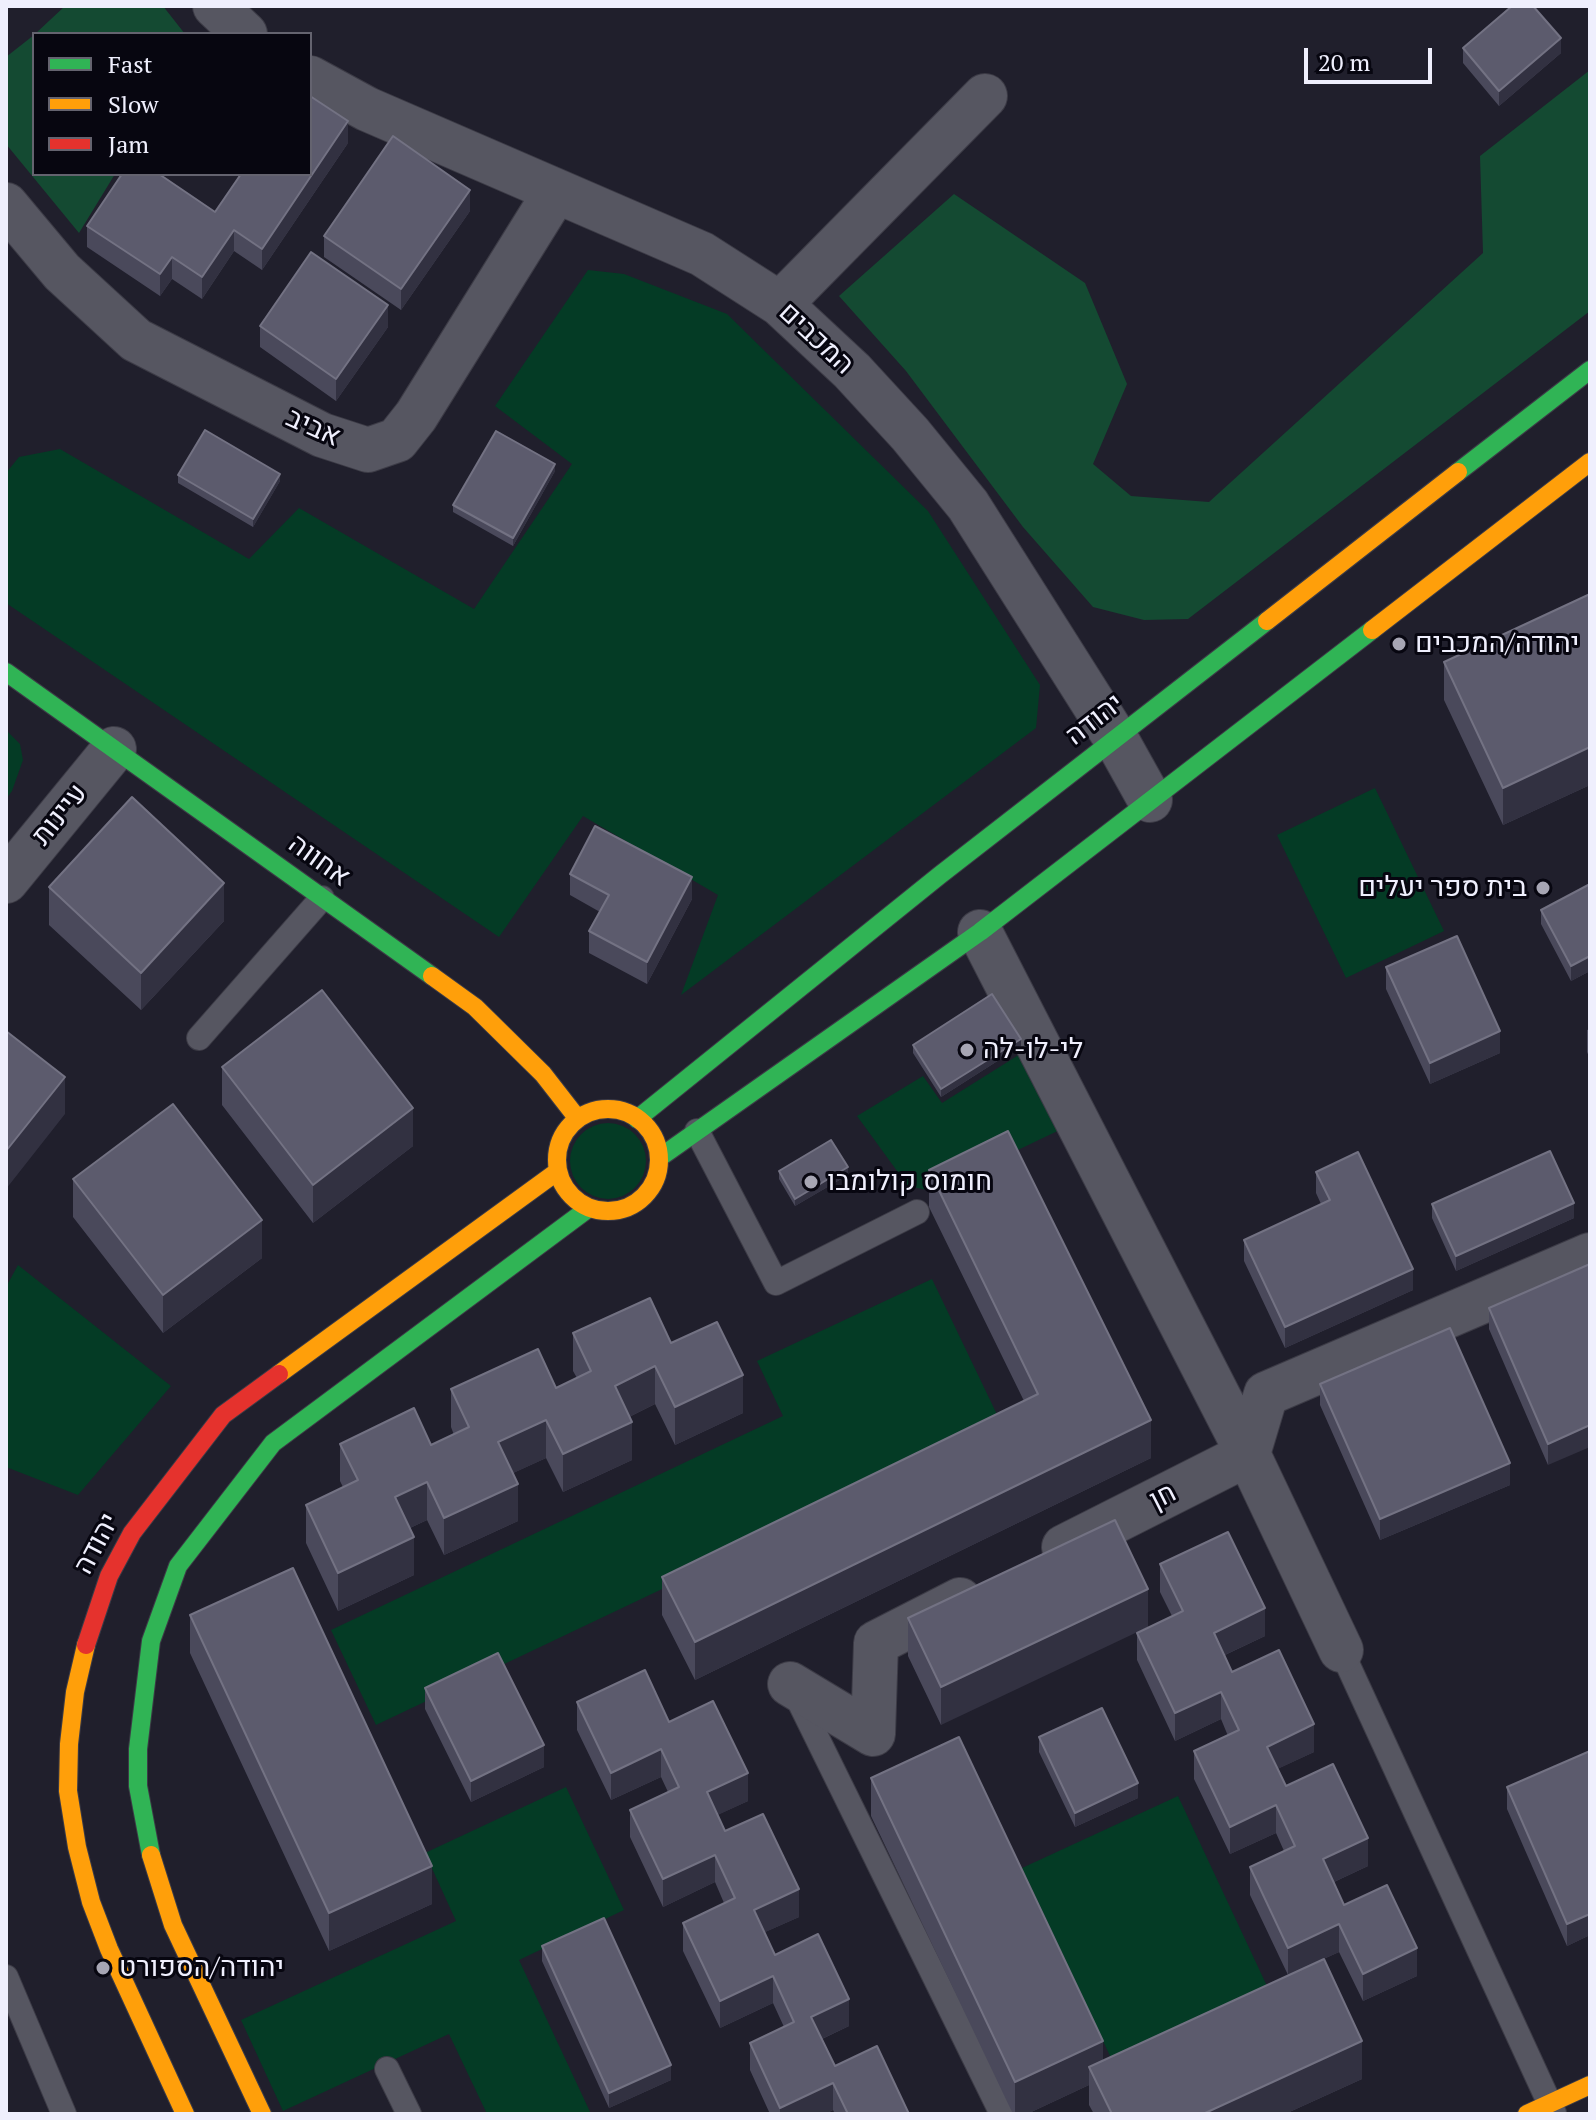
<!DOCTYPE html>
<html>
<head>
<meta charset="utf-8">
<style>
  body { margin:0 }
  #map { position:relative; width:1596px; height:2120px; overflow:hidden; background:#201f2c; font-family:"PT Serif",serif }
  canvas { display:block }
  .frame { position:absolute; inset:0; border:8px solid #efeffd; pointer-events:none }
  .legend { position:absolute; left:32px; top:32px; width:280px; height:144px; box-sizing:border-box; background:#070610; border:2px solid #64636f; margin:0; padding:10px 14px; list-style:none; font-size:24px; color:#efeffd }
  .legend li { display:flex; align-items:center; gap:16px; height:40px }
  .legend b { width:40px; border:2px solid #64636f }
  .scale { position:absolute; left:1304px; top:48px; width:128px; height:36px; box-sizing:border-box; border:4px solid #efeffd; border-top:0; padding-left:10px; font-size:24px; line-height:28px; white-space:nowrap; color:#efeffd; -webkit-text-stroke:6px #070610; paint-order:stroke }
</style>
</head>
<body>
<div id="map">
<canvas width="1596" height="2120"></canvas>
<div class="frame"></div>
<ul class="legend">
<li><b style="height:10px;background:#30b455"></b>Fast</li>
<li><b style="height:10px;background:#ff9f0a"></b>Slow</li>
<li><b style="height:10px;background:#e5322d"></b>Jam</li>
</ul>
<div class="scale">20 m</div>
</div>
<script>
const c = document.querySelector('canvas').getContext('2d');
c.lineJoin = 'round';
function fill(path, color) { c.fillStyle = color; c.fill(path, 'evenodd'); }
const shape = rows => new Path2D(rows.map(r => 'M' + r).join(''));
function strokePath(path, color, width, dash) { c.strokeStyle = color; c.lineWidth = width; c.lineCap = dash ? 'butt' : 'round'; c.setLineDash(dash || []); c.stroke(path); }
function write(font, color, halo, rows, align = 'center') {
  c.font = font + ' "PT Serif",Heebo,serif'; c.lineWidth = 6; c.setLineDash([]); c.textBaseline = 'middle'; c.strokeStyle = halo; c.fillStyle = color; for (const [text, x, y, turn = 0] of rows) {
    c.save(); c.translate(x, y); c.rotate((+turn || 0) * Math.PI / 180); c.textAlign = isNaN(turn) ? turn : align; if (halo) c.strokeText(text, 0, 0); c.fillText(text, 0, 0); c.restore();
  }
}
fill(shape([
  [588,270,624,274,727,314,928,511,1040,685,1036,728,681,995,718,895,583,816,499,937,6,603,6,473,19,457,60,449,249,559,299,508,474,609,572,464,495,406],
  [6,730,20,744,23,760,12,791,6,799],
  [1375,788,1444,931,1346,978,1277,835],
  [1025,1051,1068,1126,932,1191,908,1186,857,1116,923,1076,942,1103],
  '570 1161a38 38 0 1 1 76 0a38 38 0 1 1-76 0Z',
  [18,1265,171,1386,78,1495,6,1467,6,1287],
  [932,1279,1003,1427,376,1725,331,1630,783,1416,757,1361],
  [566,1787,624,1910,519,1960,591,2114,487,2114,449,2034,283,2111,241,2020,456,1921,425,1853],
  [1178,1796,1274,2001,1118,2073,1022,1868]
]), '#043b25');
fill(shape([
  [65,6,163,6,185,34,35,34],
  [34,35,34,174,115,174,79,233,6,144,6,57],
  [1590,70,1590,311,1188,619,1144,620,1093,607,1023,527,906,371,839,296,954,194,1085,283,1127,384,1093,464,1131,496,1209,502,1483,253,1480,156]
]), '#144a32');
const lane = shape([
  [199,1038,322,898],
  [697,1131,776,1283,917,1212],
  [1341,1650,1554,2113],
  [795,1693,1002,2114],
  [6,1977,64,2114],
  [387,2069,409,2114]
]);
const street = shape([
  [215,6,245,34],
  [310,78,367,109,702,254,780,304,852,371,910,434,968,505,1116,739,1150,800],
  [6,205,62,272,136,340,322,435,368,450,397,440,416,416,556,191],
  [780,304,985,96],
  [6,881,114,749],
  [980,932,1248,1454,1341,1650],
  [1064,1547,1248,1454,1266,1394,1590,1255],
  [790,1684,873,1734,876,1643,960,1600]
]);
const fast = shape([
  [1458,472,1590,370],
  [6,672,432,976],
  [637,1119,940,875,1267,621],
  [659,1158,980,932,1372,630],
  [151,1855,138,1786,138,1749,151,1641,178,1566,273,1443,589,1208]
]);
const slow = shape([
  [1267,621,1458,472],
  [1372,630,1590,462],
  [432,976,475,1007,543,1074,578,1119],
  '557 1160a51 51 0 1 1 102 0a51 51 0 1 1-102 0Z',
  [279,1374,558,1171],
  [86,1645,75,1692,69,1744,68,1791,77,1847,91,1902,109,1949,185,2114],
  [151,1855,173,1925,262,2114],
  [1527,2114,1590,2085]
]);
const jam = shape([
  [86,1645,109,1576,132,1533,223,1415,279,1374]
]);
strokePath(lane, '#3c3b46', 26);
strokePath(street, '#3c3b46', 46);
strokePath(fast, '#3c3b46', 20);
strokePath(slow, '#3c3b46', 20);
strokePath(jam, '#3c3b46', 20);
strokePath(lane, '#565661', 24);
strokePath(street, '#565661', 44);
strokePath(fast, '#30b455', 18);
strokePath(slow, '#ff9f0a', 18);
strokePath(jam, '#e5322d', 18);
fill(shape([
  [1463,48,1561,53,1499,106,1463,63],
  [348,143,262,270,234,251,202,299,172,279,160,296,87,247,87,226,215,212],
  [470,211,401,310,324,257,324,236],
  [260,326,388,327,336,401,260,347],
  [555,471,513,546,453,512,453,505],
  [178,475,280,481,253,527,178,483],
  [1590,594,1590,785,1503,825,1444,700,1444,662],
  [570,874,692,899,647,984,589,953,589,931,600,912,570,895],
  [1590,884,1590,971,1571,981,1541,924,1541,910],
  [49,887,224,921,141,1010,49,925],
  [1386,967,1500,1053,1430,1084,1386,989],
  [1590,1029,1590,1059,1587,1052,1587,1030],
  [913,1045,1021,1046,941,1097,913,1053],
  [222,1067,413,1146,313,1223,222,1105],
  [929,1170,1151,1458,695,1680,662,1615,662,1577,1024,1401,929,1207],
  [779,1171,848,1175,795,1206,779,1179],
  [1316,1172,1413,1290,1285,1348,1244,1261,1244,1240,1321,1204,1316,1193],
  [73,1179,262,1258,163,1333,73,1217],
  [1432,1204,1574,1218,1456,1271,1432,1218],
  [1590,1264,1548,1465,1489,1329,1489,1308],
  [573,1333,671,1343,743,1413,675,1445,655,1404,629,1417,632,1460,563,1492,546,1458,513,1473,518,1521,444,1555,427,1520,410,1528,414,1575,338,1611,306,1543,306,1505,343,1487,340,1481,340,1444,431,1445,454,1435,451,1427,451,1389,556,1388,577,1378,573,1371],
  [1320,1384,1510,1485,1380,1540,1320,1405],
  [1115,1520,941,1725,908,1656,908,1618],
  [1160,1564,1265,1636,1225,1655,1232,1672,1314,1752,1277,1769,1286,1786,1368,1866,1334,1882,1344,1905,1417,1976,1363,2001,1339,1952,1288,1975,1250,1895,1250,1867,1284,1851,1276,1833,1230,1854,1194,1779,1194,1751,1228,1736,1221,1719,1175,1741,1137,1660,1137,1633,1172,1616,1160,1592],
  [190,1615,432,1904,329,1951,190,1653],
  [425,1688,544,1767,471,1802,425,1709],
  [577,1702,669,1722,748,1801,717,1815,725,1831,799,1917,765,1932,775,1955,849,2026,822,2039,835,2066,909,2114,835,2114,833,2110,825,2114,770,2114,750,2070,750,2043,784,2027,773,2003,720,2028,683,1951,683,1923,724,1903,715,1882,663,1907,630,1837,630,1810,668,1792,661,1777,611,1800,577,1730],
  [1039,1737,1138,1798,1075,1827,1039,1752],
  [1590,1751,1590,1935,1567,1946,1507,1809,1507,1787],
  [871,1778,1103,2061,1362,2079,1285,2114,1094,2114,1089,2105,1089,2085,1027,2114,1013,2114,871,1816],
  [542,1946,671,2080,609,2108,542,1961]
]), '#4a495b');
fill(shape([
  [1561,38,1561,53,1499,106,1499,91],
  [348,121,348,143,262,270,262,249],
  [470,190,470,211,401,310,401,289],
  [234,230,234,251,202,299,202,277],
  [172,257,172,279,160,296,160,274],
  [388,305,388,327,336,401,336,379],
  [555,464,555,471,513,546,513,538],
  [280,474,280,481,253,527,253,519],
  [1590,747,1590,785,1503,825,1503,788],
  [692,877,692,899,647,984,647,962],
  [224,883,224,921,141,1010,141,973],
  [1590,956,1590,971,1571,981,1571,966],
  [1500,1031,1500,1053,1430,1084,1430,1063],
  [1021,1039,1021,1046,941,1097,941,1089],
  [65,1077,65,1114,6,1189,6,1151],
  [413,1108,413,1146,313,1223,313,1185],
  [848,1167,848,1175,795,1206,795,1199],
  [1574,1203,1574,1218,1456,1271,1456,1256],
  [262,1220,262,1258,163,1333,163,1295],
  [1413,1269,1413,1290,1285,1348,1285,1327],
  [655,1366,655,1404,615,1424,615,1386],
  [743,1375,743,1413,675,1445,675,1407],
  [546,1420,546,1458,498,1480,498,1442],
  [1151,1420,1151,1458,695,1680,695,1642],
  [632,1422,632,1460,563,1492,563,1454],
  [1590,1425,1590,1447,1548,1465,1548,1444],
  [1510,1463,1510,1485,1380,1540,1380,1519],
  [427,1482,427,1520,395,1535,395,1497],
  [518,1484,518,1521,444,1555,444,1518],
  [414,1537,414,1575,338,1611,338,1573],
  [1148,1589,1148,1627,941,1725,941,1687],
  [1265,1608,1265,1636,1214,1660,1214,1633],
  [1221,1692,1221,1719,1175,1741,1175,1713],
  [1314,1724,1314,1752,1267,1774,1267,1747],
  [544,1745,544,1767,471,1802,471,1781],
  [661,1749,661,1777,611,1800,611,1773],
  [748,1773,748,1801,707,1820,707,1792],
  [1138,1783,1138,1798,1075,1827,1075,1813],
  [1276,1805,1276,1833,1230,1854,1230,1827],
  [1368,1838,1368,1866,1323,1887,1323,1859],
  [715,1855,715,1882,663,1907,663,1879],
  [432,1866,432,1904,329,1951,329,1913],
  [799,1889,799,1917,754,1937,754,1910],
  [1590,1914,1590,1935,1567,1946,1567,1924],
  [1339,1924,1339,1952,1288,1975,1288,1948],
  [1417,1948,1417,1976,1363,2001,1363,1974],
  [773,1976,773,2003,720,2028,720,2001],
  [849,1999,849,2026,811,2044,811,2017],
  [1103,2041,1103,2079,1089,2067,1089,2085,1027,2114,1015,2114,1015,2082],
  [1362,2041,1362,2079,1285,2114,1203,2114],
  [671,2065,671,2080,609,2108,609,2093],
  [833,2083,833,2110,825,2114,780,2114,780,2108]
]), '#323141');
const building = shape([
  [1512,6,1533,6,1561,38,1499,91,1463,48,1512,6],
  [310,96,348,121,262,249,234,230,202,277,172,257,160,274,87,226,122,174,159,174,215,212,241,174,310,174,310,96],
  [393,136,470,190,401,289,324,236,393,136],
  [311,252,388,305,336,379,260,326,311,252],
  [205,430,280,474,253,519,178,475,205,430],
  [496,431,555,464,513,538,453,505,496,431],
  [1590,594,1590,747,1503,788,1444,662,1590,594],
  [132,797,224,883,141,973,49,887,132,797],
  [595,826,692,877,647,962,589,931,609,895,570,874,595,826],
  [1590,884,1590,956,1571,966,1541,910,1590,884],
  [1457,936,1500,1031,1430,1063,1386,967,1457,936],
  [322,990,413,1108,313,1185,222,1067,322,990],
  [992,994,1021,1039,941,1089,913,1045,992,994],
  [6,1031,65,1077,6,1151,6,1031],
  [173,1104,262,1220,163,1295,73,1179,173,1104],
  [1008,1131,1151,1420,695,1642,662,1577,1038,1394,929,1170,1008,1131],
  [831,1140,848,1167,795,1199,779,1171,831,1140],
  [1550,1151,1574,1203,1456,1256,1432,1204,1550,1151],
  [1358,1152,1413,1269,1285,1327,1244,1240,1330,1200,1316,1172,1358,1152],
  [1590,1264,1590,1425,1548,1444,1489,1308,1590,1264],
  [650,1298,671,1343,717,1322,743,1375,675,1407,655,1366,615,1386,632,1422,563,1454,546,1420,498,1442,518,1484,444,1518,427,1482,395,1497,414,1537,338,1573,306,1505,358,1480,340,1444,414,1408,431,1445,469,1427,451,1389,538,1349,556,1388,591,1371,573,1333,650,1298],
  [1450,1328,1510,1463,1380,1519,1320,1384,1450,1328],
  [1115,1520,1148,1589,941,1687,908,1618,1115,1520],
  [1228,1532,1265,1608,1214,1633,1232,1672,1279,1650,1314,1724,1267,1747,1286,1786,1333,1764,1368,1838,1323,1859,1344,1905,1387,1885,1417,1948,1363,1974,1339,1924,1288,1948,1250,1867,1295,1846,1276,1805,1230,1827,1194,1751,1239,1730,1221,1692,1175,1713,1137,1633,1183,1611,1160,1564,1228,1532],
  [293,1568,432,1866,329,1913,190,1615,293,1568],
  [498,1653,544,1745,471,1781,425,1688,498,1653],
  [645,1670,669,1722,713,1701,748,1773,707,1792,725,1831,763,1814,799,1889,754,1910,775,1955,818,1934,849,1999,811,2017,835,2066,877,2046,909,2114,848,2114,833,2083,780,2108,750,2043,794,2022,773,1976,720,2001,683,1923,735,1898,715,1855,663,1879,630,1810,679,1787,661,1749,611,1773,577,1702,645,1670],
  [1102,1708,1138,1783,1075,1813,1039,1737,1102,1708],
  [959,1737,1103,2041,1015,2082,871,1778,959,1737],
  [1590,1751,1590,1914,1567,1924,1507,1787,1590,1751],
  [604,1918,671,2065,609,2093,542,1946,604,1918],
  [1324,1959,1362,2041,1203,2114,1112,2114,1089,2067,1324,1959]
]);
fill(building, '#5c5b6d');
strokePath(building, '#737283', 2);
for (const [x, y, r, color] of [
  [1399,644,8,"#a7a6b4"],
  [1543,888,8,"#a7a6b4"],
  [967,1050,8,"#a7a6b4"],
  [811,1182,8,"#a7a6b4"],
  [103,1968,8,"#a7a6b4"]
]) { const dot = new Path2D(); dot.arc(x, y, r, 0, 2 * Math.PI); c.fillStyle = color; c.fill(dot); strokePath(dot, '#070610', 3); }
write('28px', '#efeffd', '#070610', [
  ["המכבים",816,339,43],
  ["אביב",313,428,24],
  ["יהודה",1095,720,-38],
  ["עיינות",60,815,-51],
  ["אחווה",319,861,36],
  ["חן",1163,1497,-27],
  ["יהודה",97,1544,-62]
]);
write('28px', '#efeffd', '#070610', [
  ["יהודה/המכבים",1415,644],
  ["בית ספר יעלים",1527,888,"right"],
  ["לי-לו-לה",983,1050],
  ["חומוס קולומבו",827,1182],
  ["יהודה/הספורט",119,1968]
], 'left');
</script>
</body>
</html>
